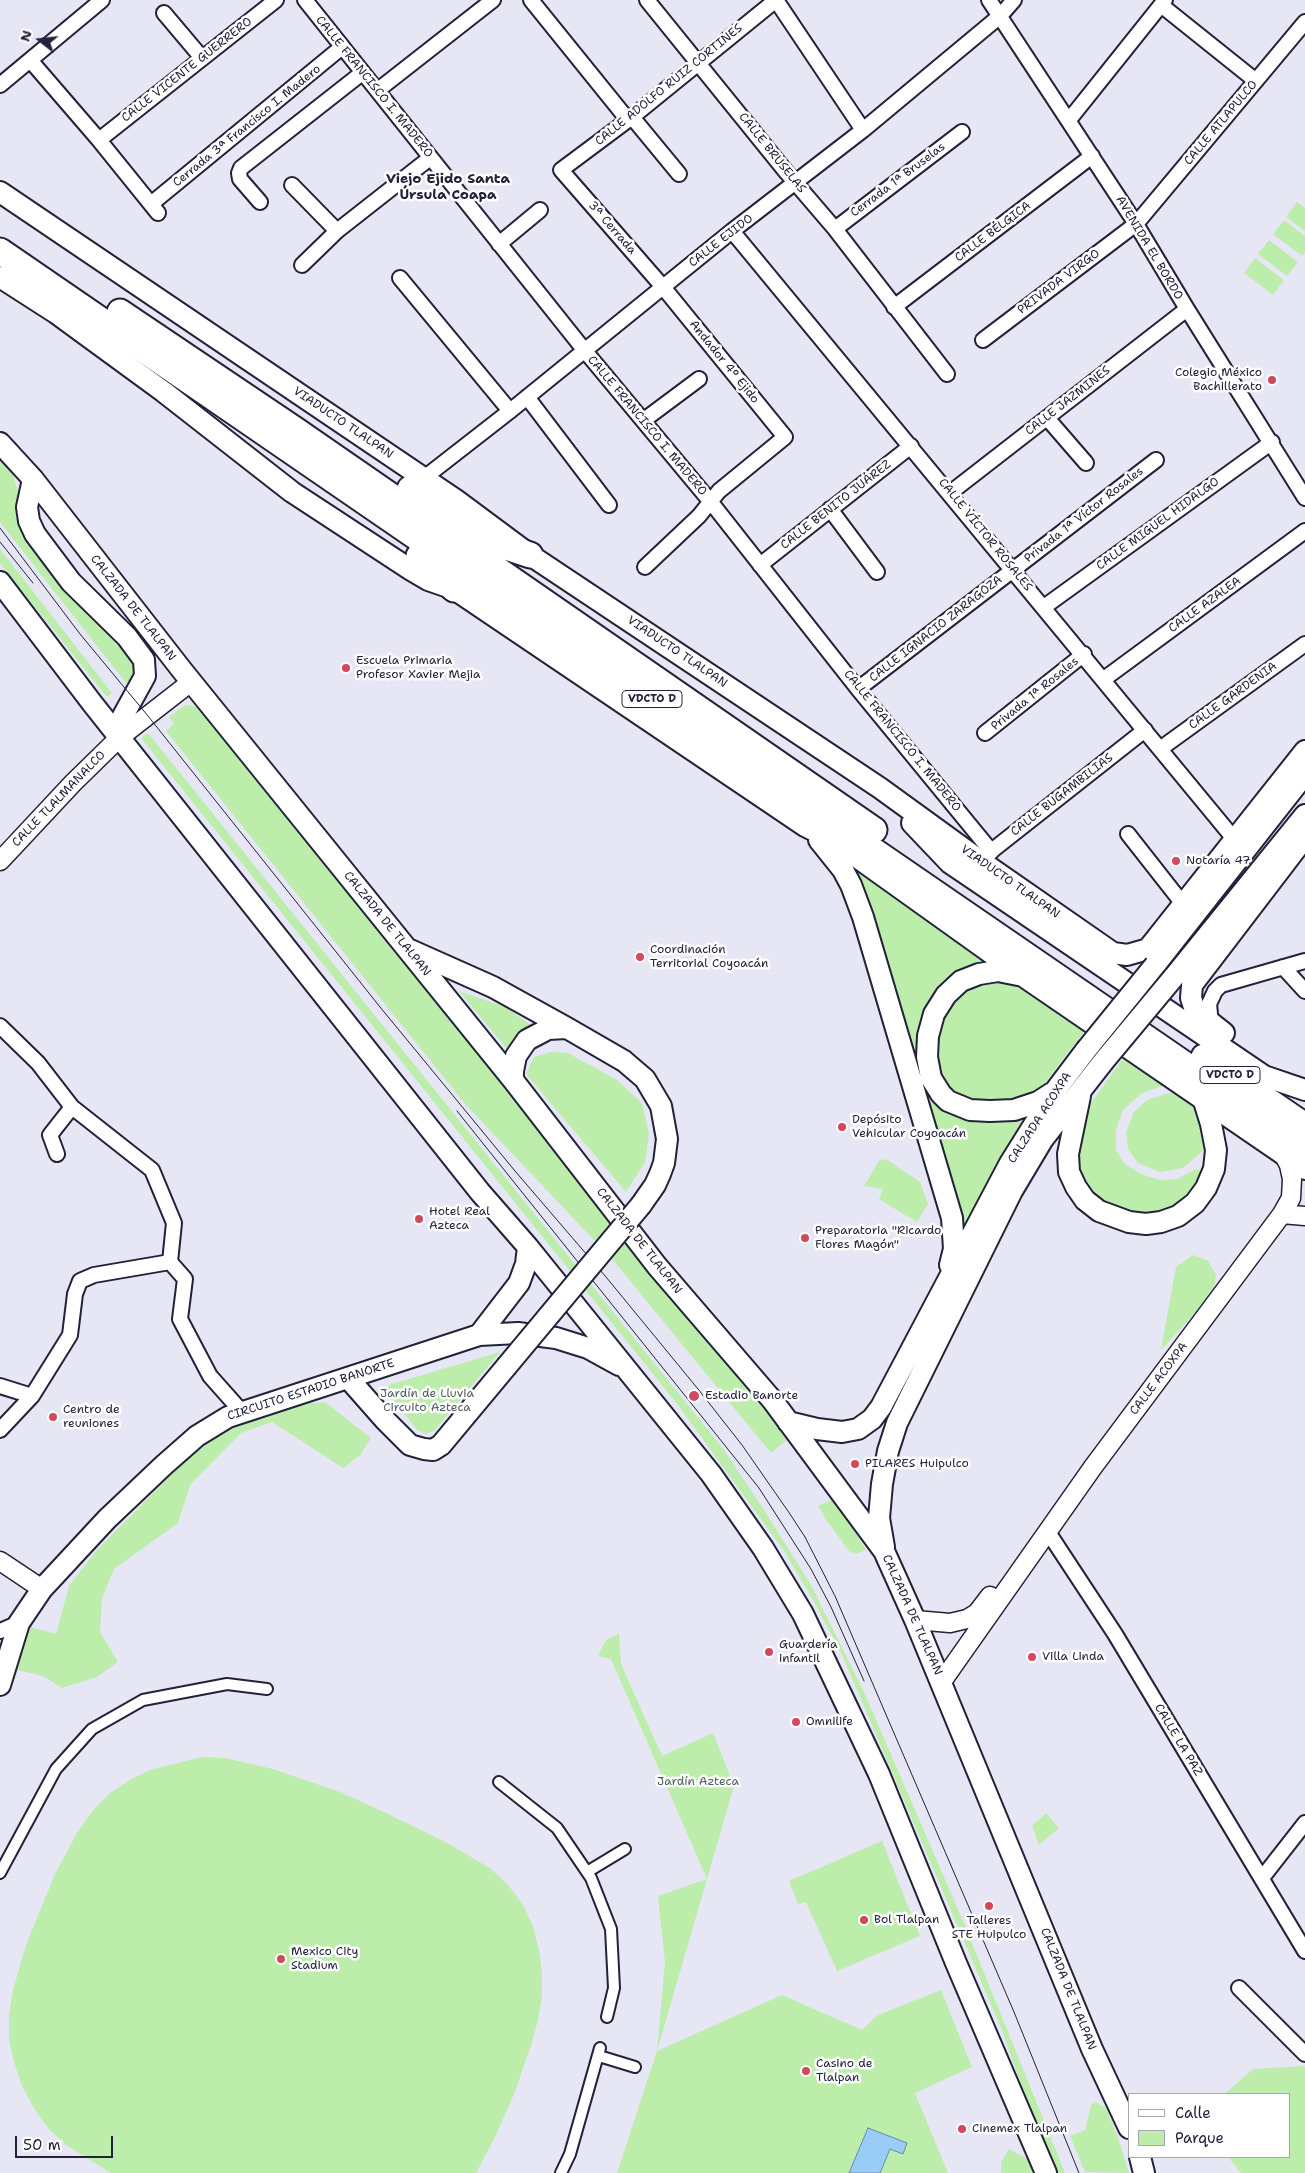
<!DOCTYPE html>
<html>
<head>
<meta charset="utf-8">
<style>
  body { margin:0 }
  #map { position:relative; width:1305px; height:2173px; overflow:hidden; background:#e6e6f5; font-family:"Shantell Sans",sans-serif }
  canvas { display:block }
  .legend { position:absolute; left:1128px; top:2093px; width:162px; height:65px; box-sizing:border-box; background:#fff; border:1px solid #a7a7b1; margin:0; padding:6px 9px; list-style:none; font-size:15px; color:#22223b }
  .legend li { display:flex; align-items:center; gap:10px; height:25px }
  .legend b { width:25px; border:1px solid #a7a7b1 }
  .north { position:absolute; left:15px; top:15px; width:50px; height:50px; -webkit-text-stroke:4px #fff; paint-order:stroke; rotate:286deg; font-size:14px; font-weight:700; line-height:20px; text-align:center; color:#22223b }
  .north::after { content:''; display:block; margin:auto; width:18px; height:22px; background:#22223b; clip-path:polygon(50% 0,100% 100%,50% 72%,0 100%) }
  .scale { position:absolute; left:15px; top:2136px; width:98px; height:22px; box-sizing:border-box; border:2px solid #22223b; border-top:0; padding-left:6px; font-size:15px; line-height:18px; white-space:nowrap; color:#22223b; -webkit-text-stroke:4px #fff; paint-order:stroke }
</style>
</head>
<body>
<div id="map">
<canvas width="1305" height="2173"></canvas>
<ul class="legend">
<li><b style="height:6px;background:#fff"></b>Calle</li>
<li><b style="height:14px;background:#bdedab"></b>Parque</li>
</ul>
<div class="north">N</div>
<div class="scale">50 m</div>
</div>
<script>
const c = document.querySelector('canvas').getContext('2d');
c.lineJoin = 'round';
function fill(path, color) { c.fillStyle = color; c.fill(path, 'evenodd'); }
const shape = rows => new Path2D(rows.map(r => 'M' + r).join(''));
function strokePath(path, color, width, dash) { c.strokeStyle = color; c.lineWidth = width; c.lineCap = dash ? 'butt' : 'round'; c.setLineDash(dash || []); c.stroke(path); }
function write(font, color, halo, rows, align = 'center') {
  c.font = font + ' "Shantell Sans",sans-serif'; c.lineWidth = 5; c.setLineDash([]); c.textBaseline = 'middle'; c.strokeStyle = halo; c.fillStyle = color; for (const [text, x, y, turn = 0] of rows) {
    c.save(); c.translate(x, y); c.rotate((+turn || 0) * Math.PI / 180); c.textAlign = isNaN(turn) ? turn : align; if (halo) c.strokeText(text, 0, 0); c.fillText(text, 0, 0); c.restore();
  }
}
fill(shape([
  [1297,202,1305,208,1305,231,1286,217],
  [1284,220,1305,236,1305,252,1302,256,1273,234],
  [1269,240,1298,262,1287,276,1258,254],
  [1255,258,1284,280,1273,295,1244,273],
  [0,458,12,472,22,505,135,655,135,676,126,683,0,522],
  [0,549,112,693,109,696,106,696,0,563],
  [185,705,194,706,202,710,238,753,788,1439,771,1453,613,1260,466,1105,166,731,174,724,169,717],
  [148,733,724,1450,764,1510,811,1585,864,1692,966,1928,1065,2173,1055,2173,1028,2104,1001,2028,842,1655,812,1598,784,1551,678,1405,141,738],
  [835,855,1000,967,966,966,937,990,921,1021,918,1049,929,1089,1025,1116,961,1231,956,1190,860,887],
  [993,979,1023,983,1086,1029,1043,1085,1024,1098,987,1105,956,1098,937,1076,933,1049,940,1023,954,998,972,984],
  [459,991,505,1007,532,1026,507,1049],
  [551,1052,568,1053,617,1080,642,1103,649,1134,645,1162,626,1192,526,1074,534,1057],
  [1127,1053,1169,1084,1142,1093,1123,1110,1116,1130,1116,1150,1125,1164,1143,1175,1161,1180,1177,1179,1196,1169,1206,1172,1184,1205,1147,1219,1110,1211,1083,1185,1075,1163,1080,1118],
  [1185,1091,1198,1102,1207,1147,1183,1168,1160,1172,1138,1163,1128,1149,1126,1132,1134,1112,1147,1100,1166,1094],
  [886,1159,920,1182,928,1204,917,1222,879,1199,883,1189,864,1186,879,1161],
  [1193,1255,1208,1261,1216,1275,1213,1293,1161,1350,1176,1267],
  [500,1352,434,1431,425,1434,417,1430,387,1391,389,1385],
  [325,1402,371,1438,360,1455,343,1468,272,1422,241,1433,190,1485,178,1523,114,1569,102,1598,100,1632,118,1662,97,1677,62,1688,43,1676,13,1669,19,1649,30,1627,56,1634,69,1586,96,1551,185,1461,228,1428,289,1405],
  [834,1499,850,1524,866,1550,855,1554,849,1551,825,1518,818,1506],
  [619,1634,621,1664,662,1756,713,1733,734,1786,707,1879,657,2051,782,1995,862,2030,878,2015,941,1990,972,2067,915,2093,948,2173,617,2173,657,2051,665,1962,658,1896,707,1879,611,1659,598,1656,606,1640],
  [202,1757,225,1758,273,1769,340,1792,382,1811,447,1843,490,1868,508,1885,523,1905,533,1926,539,1950,542,1972,542,1996,538,2020,532,2042,515,2092,495,2137,476,2173,111,2173,66,2145,49,2129,35,2110,22,2086,14,2062,9,2039,9,2015,13,1990,26,1945,55,1874,78,1831,94,1809,110,1793,133,1778,153,1769],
  [1046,1813,1059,1828,1039,1845,1032,1826],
  [882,1841,920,1936,837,1971,806,1902,798,1904,789,1881],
  [1305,2066,1305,2173,1241,2173,1228,2157,1289,2157,1289,2094,1225,2094,1253,2069],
  [1095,2102,1106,2108,1117,2135,1129,2173,1085,2172,1070,2136,1085,2130,1091,2105],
  [1009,2149,1029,2160,1034,2173,1001,2173,1001,2162]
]), '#bdedab');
const water = shape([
  [868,2128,907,2143,903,2154,890,2149,880,2173,849,2173,868,2128]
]);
fill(water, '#99cdf7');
strokePath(water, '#6989ac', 1);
const pedestrian = shape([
  [499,1782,557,1828,591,1878,611,1929,614,1988,607,2017],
  [587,1872,625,1849],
  [0,1873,56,1769,92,1729,143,1700,227,1684,267,1689],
  [599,2056,635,2067],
  [561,2173,570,2154,600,2048]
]);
const minor = shape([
  [305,0,585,351,710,501,858,689,991,851],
  [531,0,628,120],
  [647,0,787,173,835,229,947,374],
  [776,0,863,130],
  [989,0,1136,224,1187,309,1305,498],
  [1161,5,1256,81],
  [164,13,202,58],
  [30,60,99,140,158,213],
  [0,85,102,0],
  [378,90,493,0],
  [632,117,679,174],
  [1069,120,1165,0],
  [99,140,276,0],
  [292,185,337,231],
  [260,202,240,179,239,173,241,168,362,73],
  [151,204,342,47],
  [835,229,962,132],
  [732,231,1235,840],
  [499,244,540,210],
  [302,265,337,231,430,158],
  [400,278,510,411],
  [894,307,1092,156],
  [983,340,1136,224,1305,22],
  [527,397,609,505],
  [1047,418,1086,463],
  [644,420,699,379],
  [424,478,510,411,732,231,863,130,1000,16,1014,0],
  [950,493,1187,309],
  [830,509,877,572],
  [760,565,911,446],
  [645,567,699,516,719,491,785,437,663,287,561,170,632,117,776,0],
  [1044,607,1272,442],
  [1104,679,1305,531],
  [858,689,1156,460],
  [985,733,1084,654],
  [1160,749,1305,644],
  [1128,834,1183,904],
  [985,858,994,849,1145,730],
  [1283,967,1305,991],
  [1211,1024,1209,1004,1215,991,1221,985,1305,961],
  [0,1026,38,1063,72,1107,152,1170,174,1223,170,1262,185,1279,180,1319,210,1376,242,1412],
  [57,1154,50,1135,72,1107],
  [0,1386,32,1396],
  [0,1430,32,1396,70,1335,75,1294,80,1281,94,1275,170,1262],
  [1048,1532,1115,1634,1305,1951],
  [0,1631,19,1623],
  [1262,1878,1305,1823],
  [1239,1988,1305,2054]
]);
const tertiary = shape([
  [0,861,73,783,119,738,191,682],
  [1282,1214,1305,1216],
  [0,1561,42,1589],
  [915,1620,950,1623,967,1619,977,1613,990,1596],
  [941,1683,1093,1467,1282,1214,1291,1198,1292,1179,1289,1165,1282,1152]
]);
const secondary = shape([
  [0,192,456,500,530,555,880,788,982,862,1113,953,1127,955,1148,949,1305,751],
  [0,277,56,313,164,392,292,492,411,570,428,580,454,589,805,826,833,840,1026,978,1305,1169],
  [0,443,33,479,181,669,513,1080,657,1266,773,1401,884,1551,915,1620,1092,2049,1129,2128],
  [33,479,27,507,29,521,35,534,71,582,127,637,144,660,145,676,123,716,119,738],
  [0,582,92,703,480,1192,528,1247,711,1474,763,1548,803,1614,879,1774,956,1963,1046,2173],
  [912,823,950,863,1264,1076,1305,1090],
  [819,840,843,870,851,885,863,917,952,1218,954,1249,950,1265],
  [410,950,493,987,567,1028,624,1061,645,1079,661,1106,667,1139,664,1163,660,1174,655,1185,641,1205],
  [1155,965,1305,774],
  [1018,975,998,971,979,974,961,981,946,995,934,1014,928,1036,927,1057,931,1078,941,1094,948,1101,970,1110,990,1111,1014,1110,1038,1102,1052,1093],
  [1173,978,1305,815],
  [1224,1033,1195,1010,1191,998,1192,985,1305,837],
  [513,1080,513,1071,516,1056,527,1040,548,1029,567,1028],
  [1080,1096,1068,1154,1069,1172,1076,1187,1085,1200,1099,1211,1129,1222,1146,1224,1161,1222,1178,1216,1195,1203,1206,1188,1214,1169,1216,1150,1211,1124,1203,1098],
  [479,1335,519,1283,526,1264,528,1247],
  [348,1378,385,1420,410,1445,424,1449,433,1450,441,1445,506,1367],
  [788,1422,817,1429,842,1432,858,1429,872,1419,881,1407,1010,1163,1055,1091,1086,1050],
  [884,1547,879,1518,882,1484,888,1451,897,1423,1012,1191,1043,1139,1103,1062],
  [0,1685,19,1623,42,1589,107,1519,164,1465,197,1436,228,1417,479,1335,518,1333,556,1338,588,1348,619,1365],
  [1140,2157,1144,2173]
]);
const motorway = shape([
  [0,251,1305,1147],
  [120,312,294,429,874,830],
  [410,489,503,546,530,555],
  [419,556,431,566,454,589],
  [1204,1057,1305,1126]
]);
strokePath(pedestrian, '#22223b', 14);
strokePath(minor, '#22223b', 18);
strokePath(tertiary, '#22223b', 21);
strokePath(secondary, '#22223b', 24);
strokePath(motorway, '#22223b', 29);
strokePath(pedestrian, '#fff', 10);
strokePath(minor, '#fff', 14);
strokePath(tertiary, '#fff', 18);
strokePath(secondary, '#fff', 20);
strokePath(motorway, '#fff', 25);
strokePath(shape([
  [0,528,80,634,148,716,380,1007,515,1171,606,1277,698,1389,742,1445,790,1514,805,1537,835,1596,1014,2012,1079,2173],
  [0,542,33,583],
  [457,1111,759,1488,811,1569,831,1607,864,1681]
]), '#22223b', 1);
const secondaryBridge = shape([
  [1086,1050,1155,965],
  [1103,1062,1173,978],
  [506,1367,641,1205]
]);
strokePath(secondaryBridge, '#22223b', 24, []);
strokePath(secondaryBridge, '#fff', 20);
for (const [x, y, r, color] of [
  [1272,380,5,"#d1495b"],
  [346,668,5,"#d1495b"],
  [1176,861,5,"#d1495b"],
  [640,957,5,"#d1495b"],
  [842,1127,5,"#d1495b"],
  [419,1219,5,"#d1495b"],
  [805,1238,5,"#d1495b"],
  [694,1396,6,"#d1495b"],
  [53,1417,5,"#d1495b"],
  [855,1464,5,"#d1495b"],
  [769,1652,5,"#d1495b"],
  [1032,1657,5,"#d1495b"],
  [796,1722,5,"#d1495b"],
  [989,1906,5,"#d1495b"],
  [864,1920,5,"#d1495b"],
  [281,1959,5,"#d1495b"],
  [806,2071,5,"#d1495b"],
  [962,2129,5,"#d1495b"]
]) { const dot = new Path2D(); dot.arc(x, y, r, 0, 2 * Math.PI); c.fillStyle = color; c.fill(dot); strokePath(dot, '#fff', 2); }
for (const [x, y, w] of [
  [652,699,60],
  [1230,1075,60]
]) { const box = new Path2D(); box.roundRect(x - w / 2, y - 8.5, w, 17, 4); c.fillStyle = '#fff'; c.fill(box); strokePath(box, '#22223b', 1); }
write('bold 11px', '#22223b', null, [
  ["VDCTO D",652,699],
  ["VDCTO D",1230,1075]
]);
write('12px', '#22223b', '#fff', [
  ["CALLE VICENTE GUERRERO",187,70,-38],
  ["CALLE ADOLFO RUIZ CORTINES",669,85,-39],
  ["CALLE FRANCISCO I. MADERO",374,87,51],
  ["CALLE ATLAPULCO",1221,123,-50],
  ["Cerrada 3ª Francisco I. Madero",247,126,-39],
  ["CALLE BRUSELAS",772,153,51],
  ["Cerrada 1ª Bruselas",898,180,-37],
  ["3ª Cerrada",612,228,49],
  ["CALLE BÉLGICA",993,232,-37],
  ["CALLE EJIDO",721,241,-38],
  ["AVENIDA EL BORDO",1149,248,59],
  ["PRIVADA VIRGO",1059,282,-37],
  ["Andador 4º Ejido",724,362,51],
  ["CALLE JAZMINES",1068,401,-38],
  ["VIADUCTO TLALPAN",343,423,34],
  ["CALLE FRANCISCO I. MADERO",647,426,50],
  ["CALLE BENITO JUÁREZ",836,505,-38],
  ["Privada 1ª Víctor Rosales",1084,515,-38],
  ["CALLE MIGUEL HIDALGO",1158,524,-36],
  ["CALLE VÍCTOR ROSALES",985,535,51],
  ["CALLE AZALEA",1205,605,-36],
  ["CALZADA DE TLALPAN",133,608,52],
  ["CALLE IGNACIO ZARAGOZA",936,629,-38],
  ["VIADUCTO TLALPAN",677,652,34],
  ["Privada 1ª Rosales",1035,694,-39],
  ["CALLE GARDENIA",1233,696,-36],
  ["CALLE FRANCISCO I. MADERO",902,741,51],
  ["CALLE BUGAMBILIAS",1062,795,-38],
  ["CALLE TLALMANALCO",59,799,-46],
  ["VIADUCTO TLALPAN",1010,882,35],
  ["CALZADA DE TLALPAN",387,924,51],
  ["CALZADA ACOXPA",1040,1118,-57],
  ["CALZADA DE TLALPAN",639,1241,52],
  ["CALLE ACOXPA",1159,1379,-53],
  ["CIRCUITO ESTADIO BANORTE",311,1390,-18],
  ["CALZADA DE TLALPAN",912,1615,66],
  ["CALLE LA PAZ",1178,1740,59],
  ["CALZADA DE TLALPAN",1068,1989,68]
]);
write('12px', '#22223b', '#fff', [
  ["Colegio México",1262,373,"right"],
  ["Bachillerato",1262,387,"right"],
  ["Escuela Primaria",356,661],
  ["Profesor Xavier Mejia",356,675],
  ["Notaría 47",1186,861],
  ["Coordinación",650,950],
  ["Territorial Coyoacán",650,964],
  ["Depósito",852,1120],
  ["Vehicular Coyoacán",852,1134],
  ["Hotel Real",429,1212],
  ["Azteca",429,1226],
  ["Preparatoria \"Ricardo",815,1231],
  ["Flores Magón\"",815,1245],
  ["Estadio Banorte",705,1396],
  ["Centro de",63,1410],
  ["reuniones",63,1424],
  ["PILARES Huipulco",865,1464],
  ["Guardería",779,1645],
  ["infantil",779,1659],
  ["Villa Linda",1042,1657],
  ["Omnilife",806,1722],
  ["Bol Tlalpan",874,1920],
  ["Talleres",989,1921,"center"],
  ["STE Huipulco",989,1935,"center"],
  ["Mexico City",291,1952],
  ["Stadium",291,1966],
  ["Casino de",816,2064],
  ["Tlalpan",816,2078],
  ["Cinemex Tlalpan",972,2129]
], 'left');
write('12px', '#505f5d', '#fff', [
  ["Jardín de Lluvia",427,1394],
  ["Circuito Azteca",427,1408],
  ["Jardín Azteca",698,1782]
]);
write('bold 14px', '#22223b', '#fff', [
  ["Viejo Ejido Santa",448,179],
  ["Úrsula Coapa",448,195]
]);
</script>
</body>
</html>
